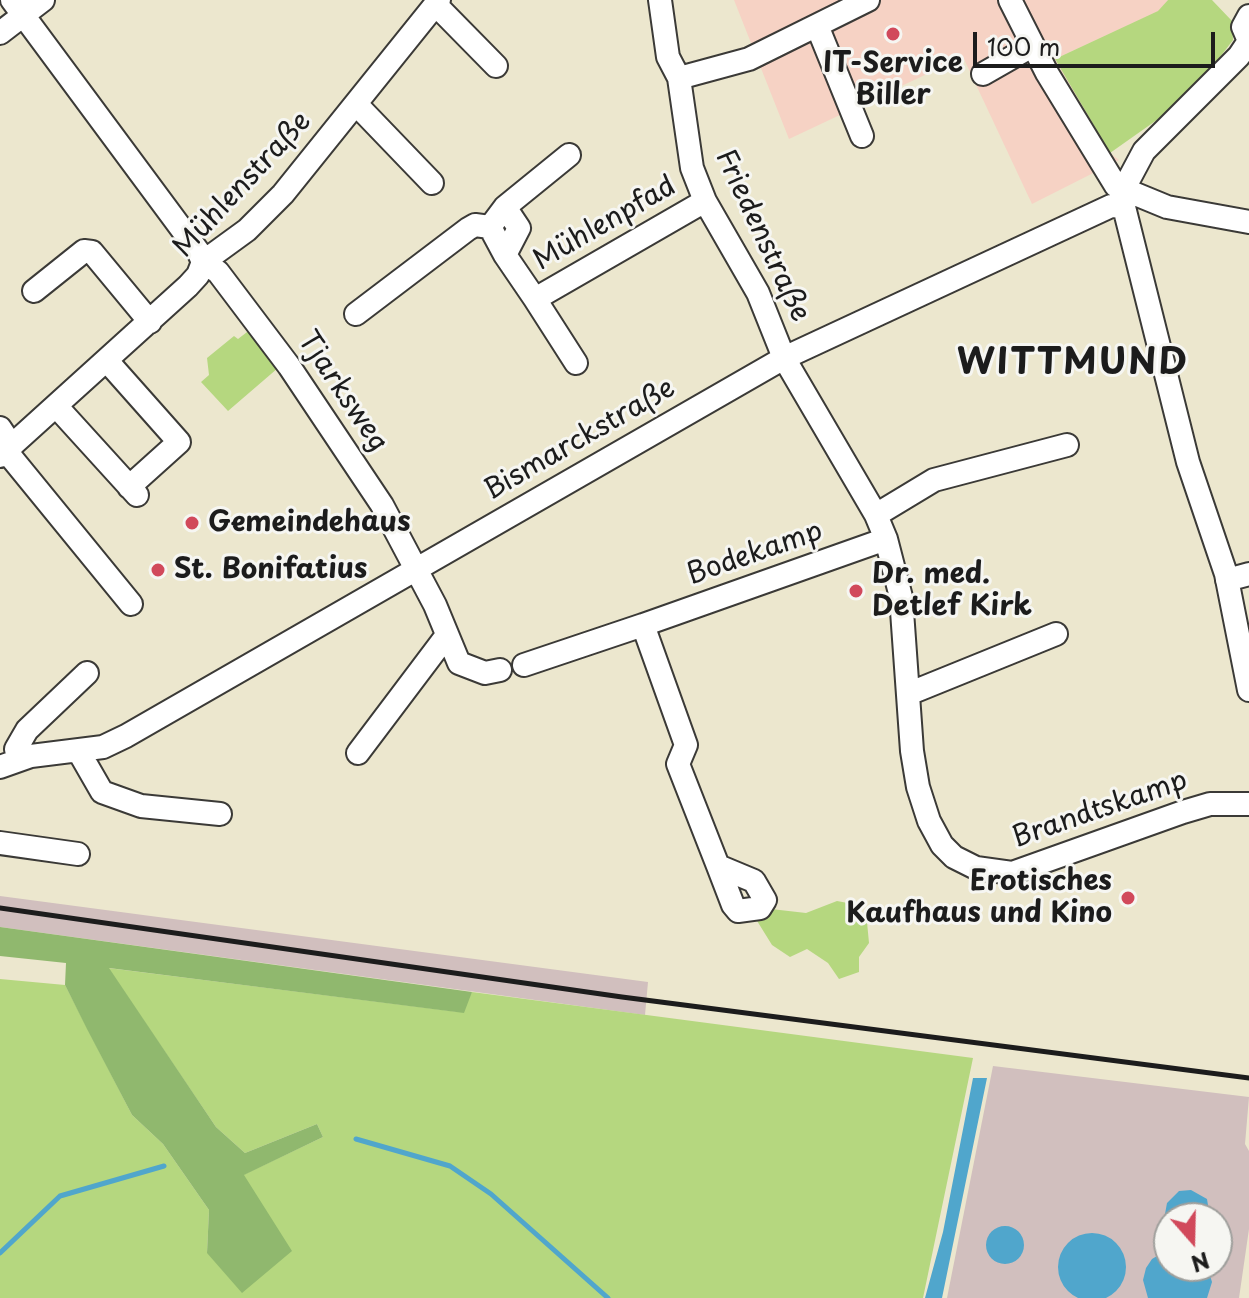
<!DOCTYPE html>
<html>
<head>
<meta charset="utf-8">
<style>
  body { margin:0 }
  #map { position:relative; width:1249px; height:1298px; overflow:hidden; background:#ece7ce; font-family:"Playpen Sans",sans-serif }
  canvas { display:block }
  .north { position:absolute; left:1153px; top:1202px; width:80px; height:80px; box-sizing:border-box; background:#f6f6f2; border:2px solid #9f9f9c; border-radius:50%; rotate:160deg; font-size:22px; font-weight:700; line-height:32px; text-align:center; color:#1c1c1c }
  .north::after { content:''; display:block; margin:auto; width:28px; height:36px; background:#d1495b; clip-path:polygon(50% 0,100% 100%,50% 72%,0 100%) }
  .scale { position:absolute; left:973px; top:32px; width:242px; height:36px; box-sizing:border-box; border:4px solid #1c1c1c; border-top:0; padding-left:10px; font-size:24px; line-height:28px; white-space:nowrap; color:#1c1c1c; -webkit-text-stroke:6px #f6f6f2; paint-order:stroke }
</style>
</head>
<body>
<div id="map">
<canvas width="1249" height="1298"></canvas>
<div class="north">N</div>
<div class="scale">100 m</div>
</div>
<script>
const c = document.querySelector('canvas').getContext('2d');
c.lineJoin = 'round';
function fill(path, color) { c.fillStyle = color; c.fill(path, 'evenodd'); }
const shape = rows => new Path2D(rows.map(r => 'M' + r).join(''));
function strokePath(path, color, width, dash) { c.strokeStyle = color; c.lineWidth = width; c.lineCap = dash ? 'butt' : 'round'; c.setLineDash(dash || []); c.stroke(path); }
function write(font, color, halo, rows, align = 'center') {
  c.font = font + ' "Playpen Sans",sans-serif'; c.lineWidth = 6; c.setLineDash([]); c.textBaseline = 'middle'; c.strokeStyle = halo; c.fillStyle = color; for (const [text, x, y, turn = 0] of rows) {
    c.save(); c.translate(x, y); c.rotate((+turn || 0) * Math.PI / 180); c.textAlign = isNaN(turn) ? turn : align; if (halo) c.strokeText(text, 0, 0); c.fillText(text, 0, 0); c.restore();
  }
}
fill(shape([
  [734,0,1168,0,1159,11,1055,59,1110,153,1119,160,1032,204,963,57,789,139]
]), '#f6d2c4');
fill(shape([
  [0,896,648,982,645,1015,0,927],
  [993,1066,1249,1097,1245,1144,1249,1151,1249,1229,1239,1298,947,1298],
  [1169,1218,1217,1218,1217,1266,1169,1266]
]), '#d1bfbe');
fill(shape([
  [1168,0,1212,0,1232,21,1233,40,1201,82,1171,110,1110,153,1055,59,1158,11],
  [251,329,278,368,228,411,201,382,209,375,207,358,234,336,238,339],
  [837,901,853,904,867,922,869,943,859,957,859,972,839,979,828,963,807,949,790,957,772,945,754,916,771,909,806,913],
  [108,968,459,1012,472,992,973,1058,923,1298,0,1298,0,979,65,985,132,1115,163,1144,209,1210,207,1253,243,1175,323,1137,317,1124,245,1153,216,1127]
]), '#b5d77f');
fill(shape([
  [0,927,472,992,464,1013,109,968,216,1127,245,1153,317,1124,323,1137,244,1175,292,1251,242,1293,207,1253,209,1210,163,1144,132,1115,87,1029,65,985,66,963,0,956]
]), '#90b86e');
fill(shape([
  [973,1078,987,1078,942,1298,925,1298,943,1232],
  [1191,1190,1207,1199,1210,1218,1169,1218,1169,1226,1165,1214,1167,1203,1179,1191],
  '986 1245a19 19 0 1 1 38 0a19 19 0 1 1-38 0Z',
  '1058 1267a34 34 0 1 1 68 0a34 34 0 1 1-68 0Z',
  [1169,1249,1169,1266,1207,1266,1212,1282,1207,1298,1148,1298,1143,1280,1146,1268,1152,1259]
]), '#50a6cc');
strokePath(shape([
  [356,1139,450,1166,491,1194,608,1298],
  [0,1253,60,1196,164,1166]
]), '#50a6cc', 5);
const minor = shape([
  [12,0,198,251,203,262],
  [660,0,668,57,679,78,692,168,705,201,758,293,784,358,876,515,886,539,901,597,912,751,918,787,929,821,942,845,954,857,976,868,1012,873,1183,812,1210,804,1249,804],
  [1010,0,1047,73,1116,186,1167,207,1249,222],
  [436,5,496,66],
  [1249,16,1243,27,1249,41,1239,56,1144,151,1128,181,1124,207,1188,462,1226,574,1249,690],
  [818,28,862,136],
  [0,33,43,0],
  [983,74,1032,46],
  [679,78,749,59,868,0],
  [356,104,432,183],
  [505,207,569,155],
  [505,255,490,227,505,207,519,228,505,255,535,299,705,201],
  [203,262,218,272,289,366,382,505,435,605,459,663,485,673,500,670],
  [34,291,84,251,92,252,150,322],
  [535,299,576,363],
  [356,314,468,229,475,225,490,227],
  [108,362,179,442,129,487],
  [57,407,137,495],
  [0,428,12,446],
  [6,451,131,604],
  [0,456,188,286,198,275,203,262,247,230,283,194,439,0],
  [876,515,934,480,1067,445],
  [1227,580,1249,574],
  [524,665,643,625],
  [908,694,1056,634],
  [79,752,102,792,141,806,220,814],
  [358,753,447,635],
  [18,759,16,749,27,730,87,673],
  [0,767,31,756,103,747,126,736,784,358,1111,206,1124,207],
  [0,843,78,854],
  [718,866,754,881,765,900,760,908,738,911,733,905,718,866,678,764,686,745,643,625,886,539]
]);
strokePath(minor, '#3b3a37', 26);
strokePath(minor, '#fff', 22);
strokePath(shape([
  [0,908,622,997,1249,1078]
]), '#1c1c1c', 5);
for (const [x, y, r, color] of [
  [893,34,8,"#d1495b"],
  [192,523,8,"#d1495b"],
  [158,570,8,"#d1495b"],
  [856,591,8,"#d1495b"],
  [1128,898,8,"#d1495b"]
]) { const dot = new Path2D(); dot.arc(x, y, r, 0, 2 * Math.PI); c.fillStyle = color; c.fill(dot); strokePath(dot, '#f6f6f2', 3); }
write('bold 28px', '#1c1c1c', '#f6f6f2', [
  ["IT-Service",893,64,"center"],
  ["Biller",893,96,"center"],
  ["Gemeindehaus",208,523],
  ["St. Bonifatius",174,570],
  ["Dr. med.",872,575],
  ["Detlef Kirk",872,607],
  ["Erotisches",1112,882,"right"],
  ["Kaufhaus und Kino",1112,914,"right"]
], 'left');
write('28px', '#1c1c1c', '#f6f6f2', [
  ["Mühlenstraße",243,185,-47],
  ["Mühlenpfad",605,224,-30],
  ["Friedenstraße",762,236,65],
  ["Tjarksweg",342,392,56],
  ["Bismarckstraße",580,440,-30],
  ["Bodekamp",755,554,-19],
  ["Brandtskamp",1100,810,-19]
]);
c.letterSpacing = '2px';
write('bold 36px', '#1c1c1c', '#f6f6f2', [
  ["WITTMUND",1073,364]
]);
c.letterSpacing = '0px';
</script>
</body>
</html>
